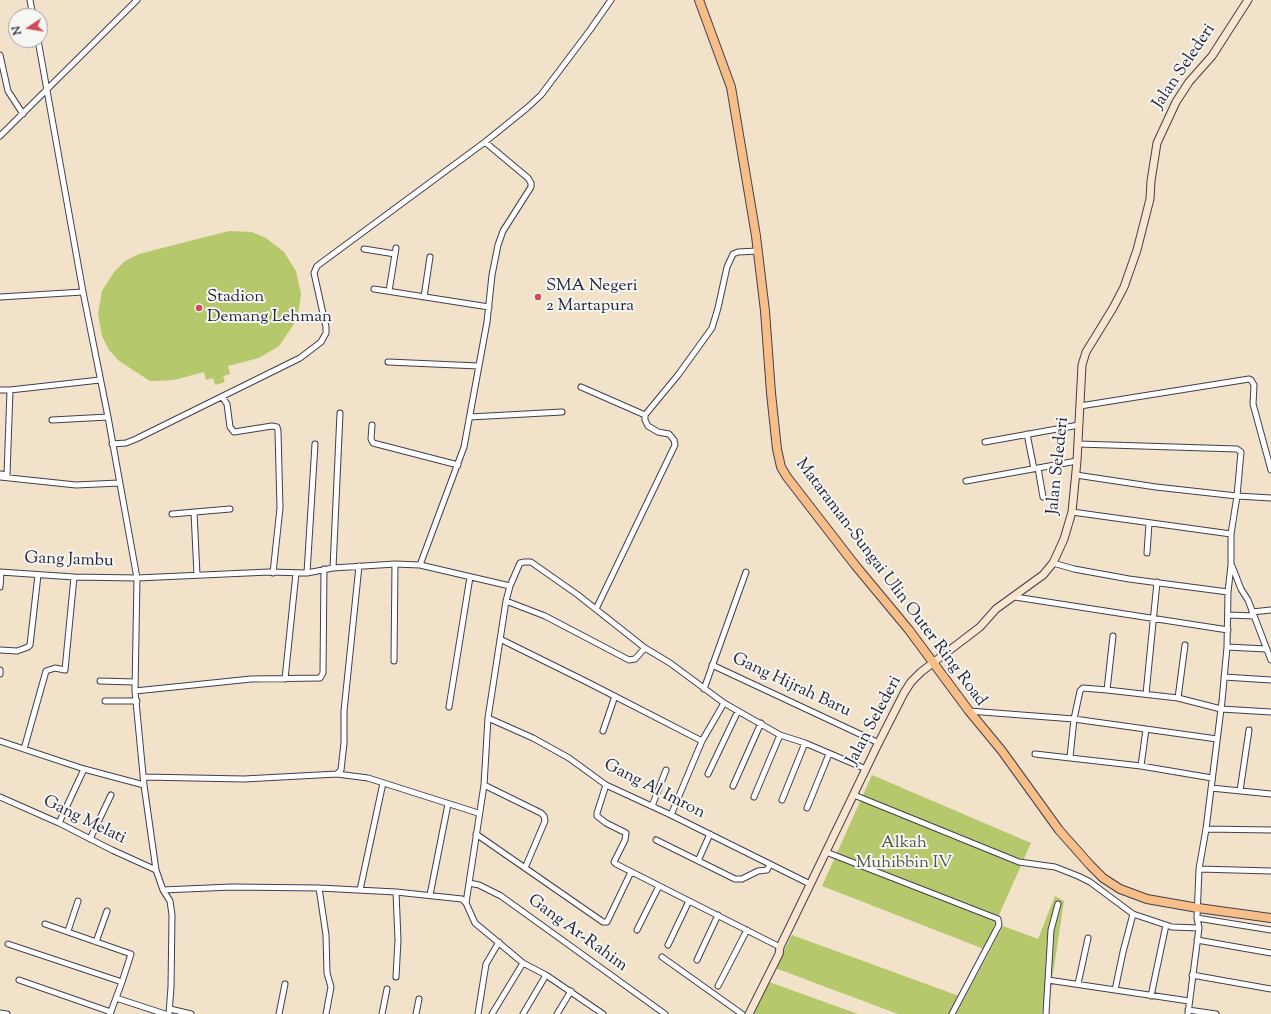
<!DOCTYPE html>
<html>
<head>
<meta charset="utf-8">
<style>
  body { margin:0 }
  #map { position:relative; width:1271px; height:1014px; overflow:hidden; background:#f2e2c9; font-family:"Sorts Mill Goudy",serif }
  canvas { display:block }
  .north { position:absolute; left:8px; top:8px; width:40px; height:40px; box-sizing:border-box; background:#f6f6f2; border:1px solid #a1a1a9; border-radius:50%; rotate:258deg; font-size:11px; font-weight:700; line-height:16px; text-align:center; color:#22223b }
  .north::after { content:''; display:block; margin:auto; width:14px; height:18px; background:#d1495b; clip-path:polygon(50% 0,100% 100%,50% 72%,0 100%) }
</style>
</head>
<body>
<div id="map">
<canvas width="1271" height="1014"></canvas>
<div class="north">N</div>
</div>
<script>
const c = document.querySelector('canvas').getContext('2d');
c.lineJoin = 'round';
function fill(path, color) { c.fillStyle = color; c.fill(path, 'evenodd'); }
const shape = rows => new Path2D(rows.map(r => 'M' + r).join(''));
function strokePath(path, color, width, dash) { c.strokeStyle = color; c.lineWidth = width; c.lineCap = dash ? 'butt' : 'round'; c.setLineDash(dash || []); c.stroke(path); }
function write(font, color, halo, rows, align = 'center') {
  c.font = font + ' "Sorts Mill Goudy",serif'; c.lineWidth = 4; c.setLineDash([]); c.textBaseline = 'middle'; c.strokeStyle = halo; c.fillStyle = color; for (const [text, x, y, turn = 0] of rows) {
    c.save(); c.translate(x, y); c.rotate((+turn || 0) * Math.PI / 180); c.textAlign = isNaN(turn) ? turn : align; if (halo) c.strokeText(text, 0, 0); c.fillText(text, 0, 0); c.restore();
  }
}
fill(shape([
  [229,231,252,232,266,238,284,252,296,271,301,294,299,309,294,324,279,346,259,358,228,366,230,374,223,376,225,382,215,385,213,378,206,380,204,372,174,380,157,381,150,381,119,361,109,350,102,336,98,314,102,291,114,272,125,261,139,254],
  [872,775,1031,843,984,949,822,886],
  [1055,896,1064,901,1053,974,1042,1014,956,1014,1003,926,1038,939],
  [792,935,959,996,949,1014,898,1014,775,968],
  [769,982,858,1014,753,1014]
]), '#b5c96c');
const street = shape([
  [30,0,33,16],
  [38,40,83,292,108,417,137,578,135,691,144,785,156,870,163,890,170,901,172,915,171,987,169,1014],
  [0,55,8,91,23,114],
  [0,136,137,0],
  [364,249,395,254],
  [374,289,489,307],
  [389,291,396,248],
  [0,297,83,292],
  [424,297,430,257],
  [388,362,479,366],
  [581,387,645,415,645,420,648,426,658,432,669,434,674,440,675,445,596,609],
  [0,390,10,390,100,380],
  [222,397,227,404,230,427,234,432,272,426,277,427,278,431,280,508,273,573],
  [1080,406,1249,379,1251,380,1254,385,1253,404,1271,470],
  [645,415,678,375,712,328,718,308,727,267,733,254,738,252,758,251],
  [470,417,562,412],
  [52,420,108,417],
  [372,425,371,439,373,443,458,465],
  [1027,434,1034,469],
  [985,442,1079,425],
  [112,444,126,443,136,439,300,358,321,342,326,333,326,327,314,273,317,266,485,142,527,108,541,95,590,30,611,0],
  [1078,444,1237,449,1241,452,1237,496,1231,534,1231,565,1228,592,1227,647,1222,701,1206,829,1199,869,1197,918,1199,928,1188,1014],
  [1038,468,1043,497],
  [1,474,7,475,10,390],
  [1076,475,1156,487,1237,496,1271,498],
  [0,477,76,485,119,483],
  [966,481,1077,461],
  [194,512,197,575],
  [1072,512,1231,534],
  [172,514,230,509],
  [1147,553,1149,523],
  [1053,563,1074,569,1129,579,1228,592],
  [420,565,464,447,487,322,492,275,498,245,503,231,531,187,531,183,528,178,485,142],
  [359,566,344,711,344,743,341,770,337,774,368,778,478,813],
  [1232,566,1241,589,1248,600,1271,660],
  [333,568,340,413],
  [0,572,74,577,137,578,269,572,307,573,333,568,395,564,420,565,510,586],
  [307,573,315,444],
  [0,587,1,572],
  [1015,597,1228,630],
  [506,601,545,616,629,660,635,659,645,648],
  [1252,612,1271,610],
  [1229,615,1254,616],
  [500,639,587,682,702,741],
  [1227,647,1266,649],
  [0,650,17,651,28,647,30,645,38,575],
  [394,661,395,564],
  [712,665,879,743],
  [0,670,0,674],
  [1224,677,1271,680],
  [285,679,296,573],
  [100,681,135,682],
  [704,689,746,572],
  [1107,690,1113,636],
  [135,691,251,679,320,678,323,673,324,569],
  [1146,694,1157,582],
  [1178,698,1185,645],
  [105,701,137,701],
  [449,707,470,577],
  [969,711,1074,719,1217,739],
  [488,718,533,738,569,758,606,785,671,815,810,884],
  [603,731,615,696],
  [0,741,84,769,144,785],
  [24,749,46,671,55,668,65,670,74,577],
  [1035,754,1141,766,1212,778],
  [1070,757,1074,719,1080,691,1083,688,1107,690,1178,698,1221,709,1271,712],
  [1141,766,1146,729],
  [708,774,738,711],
  [143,777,244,779,337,774],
  [484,785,541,813,544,816,545,821,525,868],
  [606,785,597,813,597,816,606,823,626,833,625,840,614,862,616,864,780,947],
  [733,786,761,723],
  [1211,788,1271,794],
  [1240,791,1249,730],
  [854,795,1019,862,1055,867,1078,876,1090,882,1133,914,1172,927,1199,928],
  [0,797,59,823,112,850,156,870],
  [754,797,780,735],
  [782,800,805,743],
  [652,806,666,770],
  [807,808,829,754],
  [671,815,702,741,724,703],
  [59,823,84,769],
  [1206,829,1271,830],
  [476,834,603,922,607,922,631,872],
  [90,839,111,795],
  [656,840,735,879,742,879,758,871,767,870,770,864],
  [826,852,998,919,999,925,952,1014],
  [698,861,710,834],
  [1199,869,1271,871],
  [469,883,479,885,501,896,665,1014],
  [319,888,326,935,327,973,331,987,326,1014],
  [163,890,231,887,319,888,396,892,462,899,466,903,475,923,523,963,546,975,603,1014],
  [360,890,383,783],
  [430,895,448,804],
  [466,903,484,785,488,718,506,601,510,586,520,563,524,562,531,562,578,595,645,648,670,663,724,703,780,735,805,743,866,769],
  [1197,918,1271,930],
  [45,924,131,954,122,982,110,1014],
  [637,930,659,886],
  [68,931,78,901],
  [1197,940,1271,953],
  [96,942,107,911],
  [8,944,122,982],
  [668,945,689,901],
  [662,957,742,1014],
  [697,960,718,915],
  [1192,975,1271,989],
  [396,977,398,940,396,892],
  [19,980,111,1012],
  [1048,980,1189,1001],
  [1078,984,1088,938],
  [718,986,747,930],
  [1115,990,1123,952,1133,914],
  [1151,996,1166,925],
  [116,998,165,1014],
  [170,1009,191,1014],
  [1188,1010,1216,1014],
  [0,1013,7,1014],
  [279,1014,285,984],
  [382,1014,387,989],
  [416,1014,419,999],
  [478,1014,486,964,499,942],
  [492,1014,523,963],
  [523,1014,546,975],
  [557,1014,571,991],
  [1046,1014,1051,930,1058,904]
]);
const secondary = shape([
  [749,1014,779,954,780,947,876,748,904,693,911,682,921,672,980,627,996,609,1043,575,1053,563,1064,539,1072,512,1077,461,1082,365,1086,352,1113,308,1124,287,1137,250,1150,199,1151,181,1157,143,1176,102,1189,82,1212,56,1248,0]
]);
const primary = shape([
  [699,0,731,87,756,236,765,311,771,393,777,449,781,467,787,477,855,565,909,630,969,711,1002,751,1059,830,1090,865,1103,878,1120,889,1147,899,1198,908,1271,918]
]);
strokePath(street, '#413f50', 7);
strokePath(secondary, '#413f50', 9);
strokePath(primary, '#413f50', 10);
strokePath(street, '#fff', 5);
strokePath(secondary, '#fce5cf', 7);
strokePath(primary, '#f7be87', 8);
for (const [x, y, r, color] of [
  [538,297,4,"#d1495b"],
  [199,308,4,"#d1495b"]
]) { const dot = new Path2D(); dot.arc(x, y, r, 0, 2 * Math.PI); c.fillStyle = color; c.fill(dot); strokePath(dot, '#f6f6f2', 1.5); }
write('17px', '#22223b', '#f6f6f2', [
  ["Jalan Selederi",1185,67,-56],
  ["Jalan Selederi",1059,466,-84],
  ["Gang Jambu",69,561,2],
  ["Mataraman-Sungai Ulin Outer Ring Road",890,583,53],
  ["Gang Hijrah Baru",791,686,25],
  ["Jalan Selederi",875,721,-62],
  ["Gang Al Imron",654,790,27],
  ["Gang Melati",84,821,26],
  ["Gang Ar-Rahim",577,934,36]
]);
write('17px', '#22223b', '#f6f6f2', [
  ["SMA Negeri",546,287],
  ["2 Martapura",546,307],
  ["Stadion",207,298],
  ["Demang Lehman",207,318]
], 'left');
write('17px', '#4e544a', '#f6f6f2', [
  ["Alkah",904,844],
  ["Muhibbin IV",904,864]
]);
</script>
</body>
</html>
